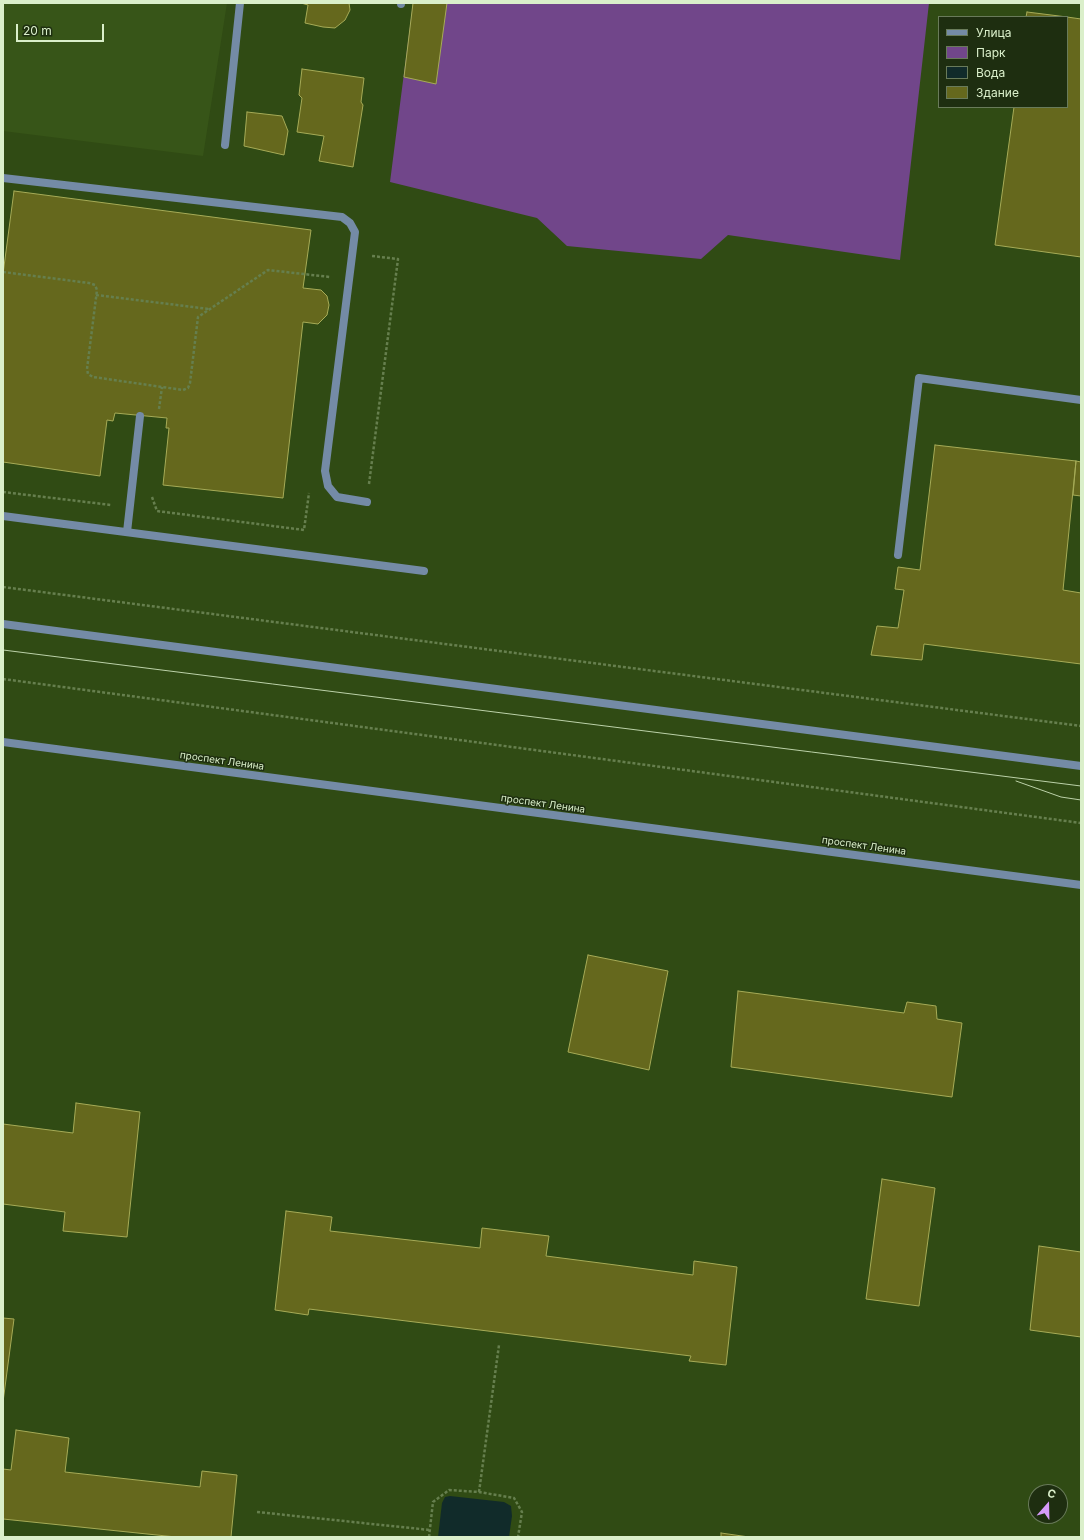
<!DOCTYPE html>
<html>
<head>
<meta charset="utf-8">
<style>
  body { margin:0 }
  #map { position:relative; width:1084px; height:1540px; overflow:hidden; background:#304b14; font-family:Inter,sans-serif }
  canvas { display:block }
  .frame { position:absolute; inset:0; border:4px solid #daefca; pointer-events:none }
  .legend { position:absolute; left:938px; top:16px; width:130px; height:92px; box-sizing:border-box; background:#1e2e10; border:1px solid #697b5a; margin:0; padding:5px 7px; list-style:none; font-size:12px; color:#daefca }
  .legend li { display:flex; align-items:center; gap:8px; height:20px }
  .legend b { width:20px; border:1px solid #697b5a }
  .north { position:absolute; left:1028px; top:1484px; width:40px; height:40px; box-sizing:border-box; background:#1e2e10; border:1px solid #697b5a; border-radius:50%; rotate:20deg; font-size:11px; font-weight:700; line-height:16px; text-align:center; color:#daefca }
  .north::after { content:''; display:block; margin:auto; width:14px; height:18px; background:#d69bfa; clip-path:polygon(50% 0,100% 100%,50% 72%,0 100%) }
  .scale { position:absolute; left:16px; top:24px; width:88px; height:18px; box-sizing:border-box; border:2px solid #daefca; border-top:0; padding-left:5px; font-size:12px; line-height:14px; white-space:nowrap; color:#daefca; -webkit-text-stroke:3px #1e2e10; paint-order:stroke }
</style>
</head>
<body>
<div id="map">
<canvas width="1084" height="1540"></canvas>
<div class="frame"></div>
<ul class="legend">
<li><b style="height:5px;background:#748ba6"></b>Улица</li>
<li><b style="height:11px;background:#71468a"></b>Парк</li>
<li><b style="height:11px;background:#112b2a"></b>Вода</li>
<li><b style="height:11px;background:#65681d"></b>Здание</li>
</ul>
<div class="north">С</div>
<div class="scale">20 m</div>
</div>
<script>
const c = document.querySelector('canvas').getContext('2d');
c.lineJoin = 'round';
function fill(path, color) { c.fillStyle = color; c.fill(path, 'evenodd'); }
const shape = rows => new Path2D(rows.map(r => 'M' + r).join(''));
function strokePath(path, color, width, dash) { c.strokeStyle = color; c.lineWidth = width; c.lineCap = dash ? 'butt' : 'round'; c.setLineDash(dash || []); c.stroke(path); }
function write(font, color, halo, rows, align = 'center') {
  c.font = font + ' Inter,sans-serif'; c.lineWidth = 3; c.setLineDash([]); c.textBaseline = 'middle'; c.strokeStyle = halo; c.fillStyle = color; for (const [text, x, y, turn = 0] of rows) {
    c.save(); c.translate(x, y); c.rotate((+turn || 0) * Math.PI / 180); c.textAlign = isNaN(turn) ? turn : align; if (halo) c.strokeText(text, 0, 0); c.fillText(text, 0, 0); c.restore();
  }
}
fill(shape([
  [3,3,227,3,203,156,3,131]
]), '#375518');
fill(shape([
  [413,3,929,3,900,260,728,235,701,259,567,246,537,218,390,182]
]), '#71468a');
fill(shape([
  [450,1496,504,1502,511,1506,512,1516,509,1537,438,1537,442,1503,445,1497]
]), '#112b2a');
const building = shape([
  [301,3,349,3,350,10,345,20,335,28,323,27,305,23,308,5,301,3],
  [413,3,447,3,436,84,404,77,413,3],
  [1027,12,1067,17,1026,17,1027,12],
  [1067,17,1081,19,1081,257,995,245,1014,107,1067,107,1067,17],
  [302,69,364,78,361,102,363,105,353,167,319,161,324,136,297,132,302,98,299,95,302,69],
  [247,112,282,116,288,131,284,155,244,146,247,112],
  [14,191,311,230,303,288,321,290,327,296,329,305,327,315,318,324,303,322,283,498,163,485,169,428,166,428,167,418,115,413,113,421,107,420,100,476,3,462,3,274,14,191],
  [935,445,1076,461,1063,590,1081,593,1081,664,924,644,922,660,871,655,877,626,898,628,904,590,895,589,898,567,920,570,935,445],
  [1076,461,1081,462,1081,496,1073,495,1076,461],
  [588,955,668,971,649,1070,568,1052,588,955],
  [738,991,904,1013,907,1002,936,1006,937,1019,962,1023,952,1097,731,1067,738,991],
  [76,1103,140,1112,127,1237,63,1231,65,1212,3,1204,3,1124,73,1133,76,1103],
  [882,1179,935,1188,919,1306,866,1299,882,1179],
  [286,1211,332,1217,330,1231,480,1248,482,1228,549,1236,546,1256,693,1275,694,1261,737,1267,726,1365,689,1361,691,1356,309,1309,308,1315,275,1310,286,1211],
  [1039,1246,1081,1252,1081,1337,1030,1330,1039,1246],
  [3,1318,14,1319,3,1402,3,1318],
  [16,1430,69,1438,65,1472,200,1487,202,1471,237,1475,231,1537,176,1537,3,1519,3,1469,11,1470,16,1430],
  [721,1533,749,1537,721,1537,721,1533]
]);
fill(building, '#65681d');
strokePath(building, '#a6ab57', 1);
strokePath(shape([
  [3,272,89,283,95,285,97,290,87,369,88,374,93,377,183,390,188,388,190,383,198,317,268,270,330,277],
  [96,295,209,309],
  [159,409,162,387],
  [369,484,398,259,372,256],
  [3,492,111,505],
  [152,497,157,511,304,530,309,493],
  [3,587,1081,726],
  [3,679,1081,823],
  [479,1492,499,1345],
  [257,1512,430,1530],
  [429,1537,433,1502,449,1490,479,1492,514,1498,522,1512,518,1537]
]), '#667f4e', 2.5, [3, 2]);
strokePath(shape([
  [401,4,401,3],
  [225,145,240,3],
  [3,178,342,217,350,223,355,232,325,471,328,486,337,497,367,502],
  [3,516,424,571],
  [127,532,140,416],
  [898,555,919,378,1081,400]
]), '#748ba6', 8);
strokePath(shape([
  [3,624,1081,766],
  [3,742,1081,885]
]), '#748ba6', 8);
strokePath(shape([
  [3,650,1081,786],
  [1016,781,1061,797,1081,800]
]), '#bcd2a9', 1);
write('10px', '#daefca', '#1e2e10', [
  ["проспект Ленина",222,761,8],
  ["проспект Ленина",543,804,8],
  ["проспект Ленина",864,846,8]
]);
</script>
</body>
</html>
